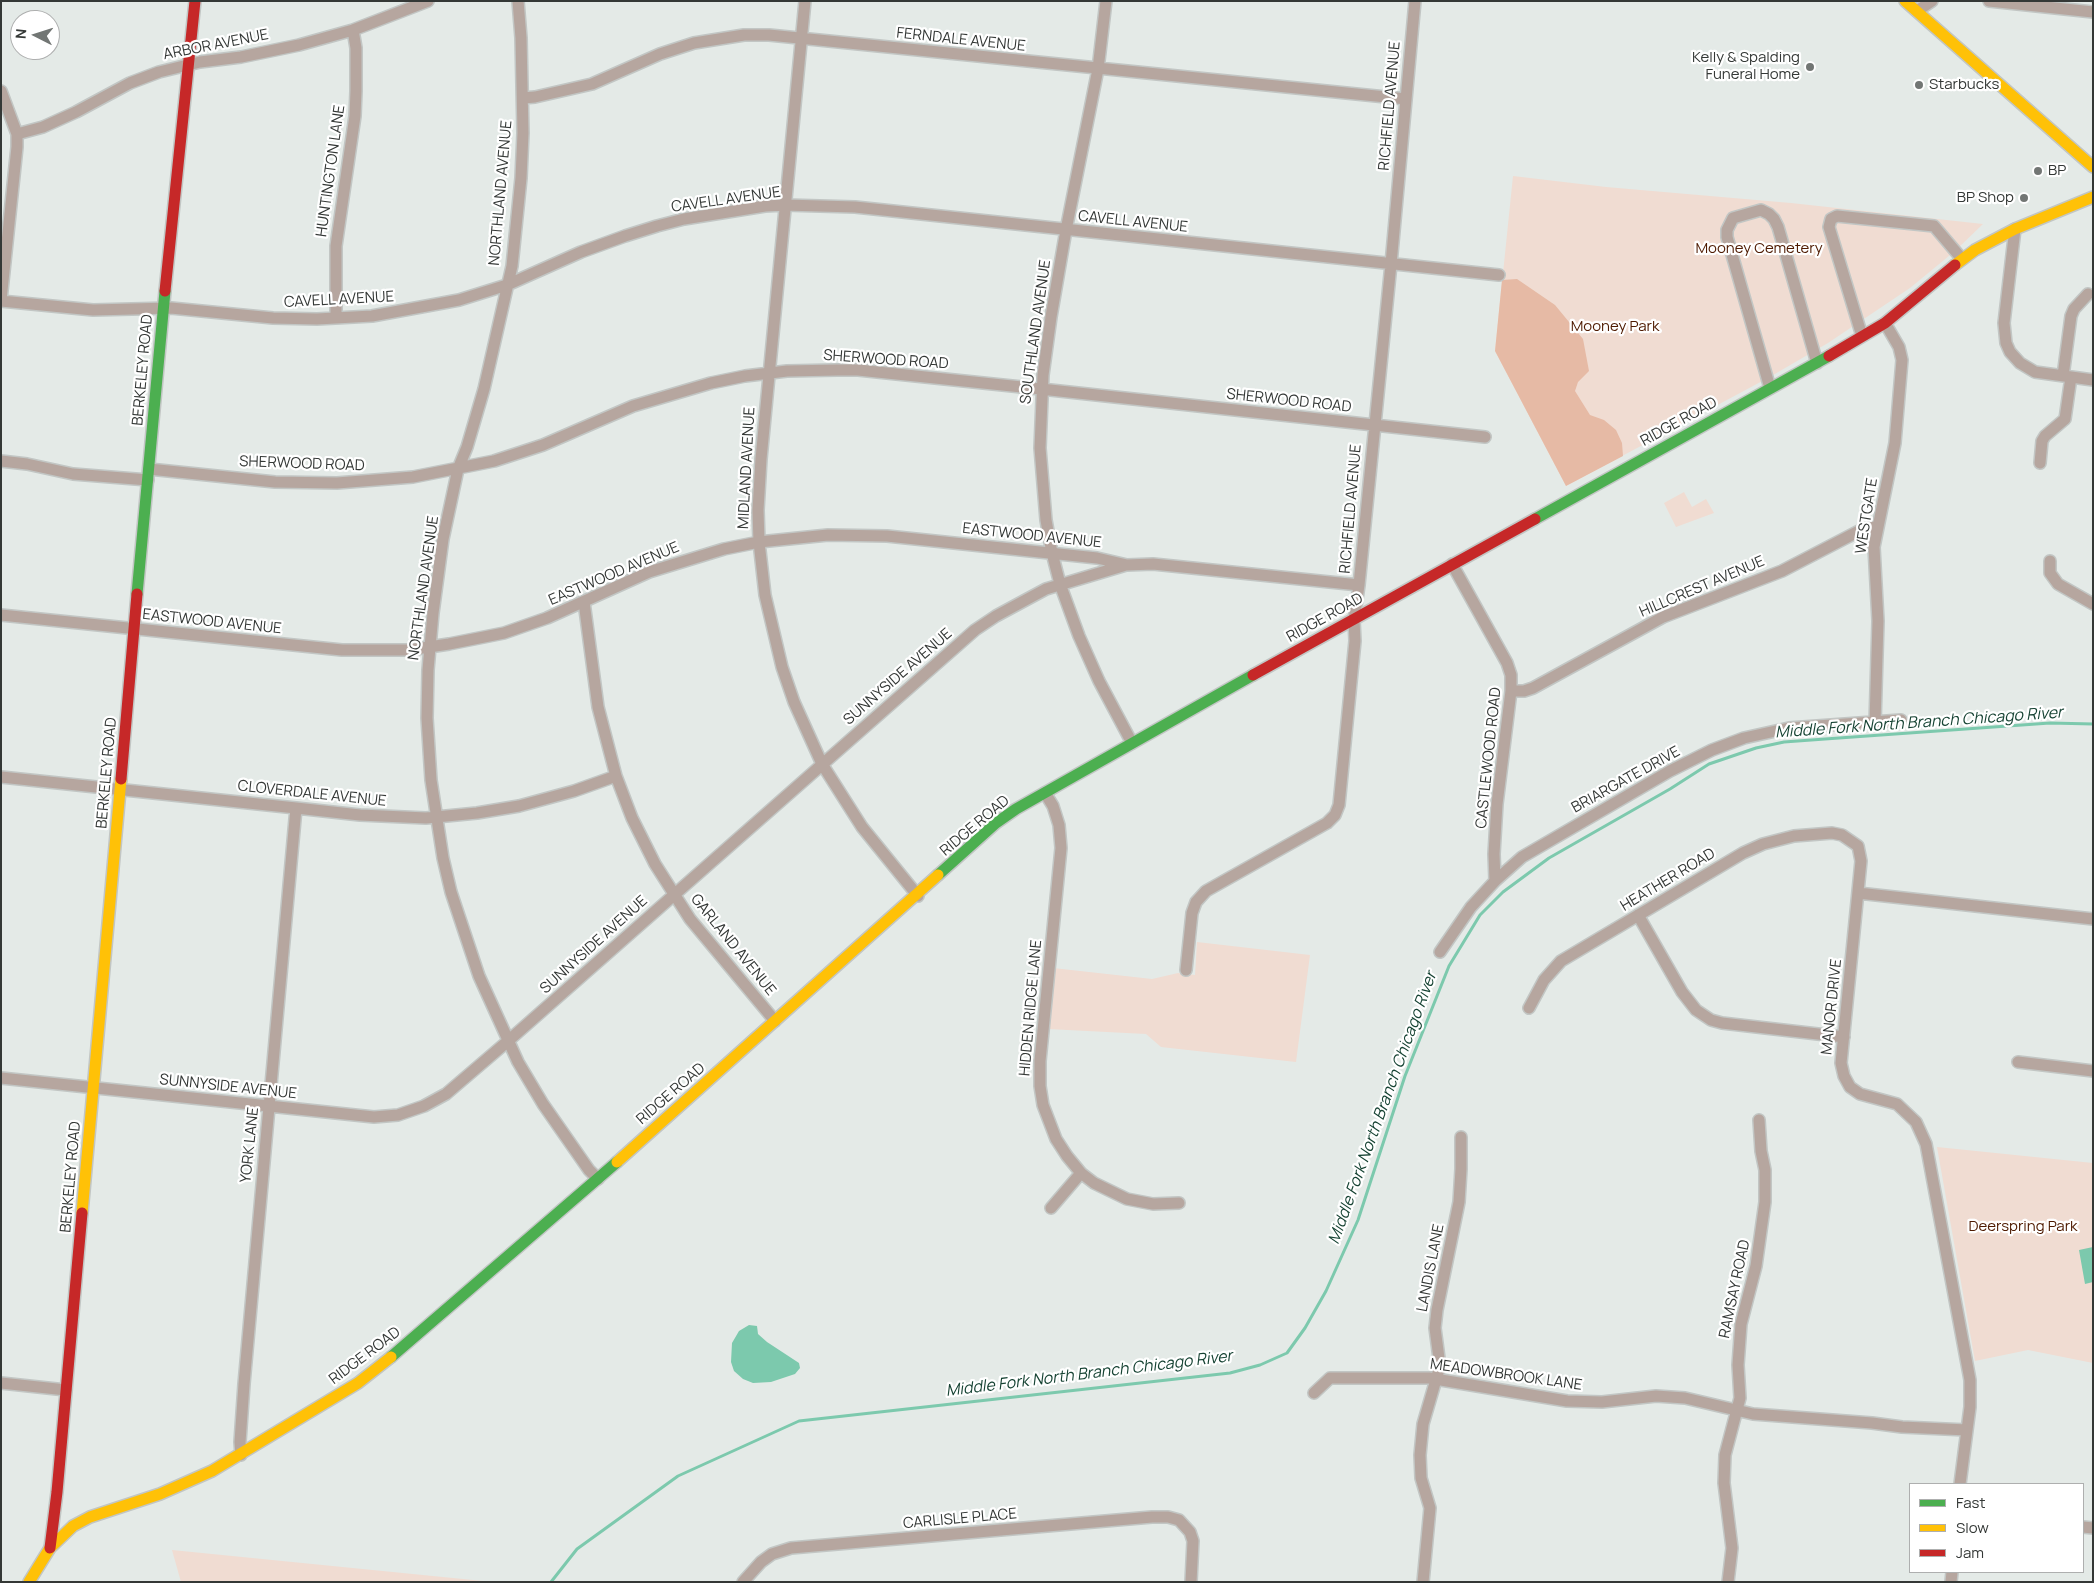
<!DOCTYPE html>
<html>
<head>
<meta charset="utf-8">
<style>
  body { margin:0 }
  #map { position:relative; width:2094px; height:1583px; overflow:hidden; background:#e4eae7; font-family:Manrope,sans-serif }
  canvas { display:block }
  .frame { position:absolute; inset:0; border:2px solid #343836; pointer-events:none }
  .legend { position:absolute; left:1909px; top:1483px; width:175px; height:90px; box-sizing:border-box; background:#fff; border:1px solid #aeafaf; margin:0; padding:6px 9px; list-style:none; font-size:15px; color:#343836 }
  .legend li { display:flex; align-items:center; gap:10px; height:25px }
  .legend b { width:25px; border:1px solid #aeafaf }
  .north { position:absolute; left:10px; top:10px; width:50px; height:50px; box-sizing:border-box; background:#fff; border:1px solid #aeafaf; border-radius:50%; rotate:275deg; font-size:14px; font-weight:700; line-height:20px; text-align:center; color:#343836 }
  .north::after { content:''; display:block; margin:auto; width:18px; height:22px; background:#727674; clip-path:polygon(50% 0,100% 100%,50% 72%,0 100%) }
</style>
</head>
<body>
<div id="map">
<canvas width="2094" height="1583"></canvas>
<div class="frame"></div>
<ul class="legend">
<li><b style="height:6px;background:#4caf50"></b>Fast</li>
<li><b style="height:6px;background:#ffc107"></b>Slow</li>
<li><b style="height:6px;background:#c62828"></b>Jam</li>
</ul>
<div class="north">N</div>
</div>
<script>
const c = document.querySelector('canvas').getContext('2d');
c.lineJoin = 'round';
function fill(path, color) { c.fillStyle = color; c.fill(path, 'evenodd'); }
const shape = rows => new Path2D(rows.map(r => 'M' + r).join(''));
function strokePath(path, color, width, dash) { c.strokeStyle = color; c.lineWidth = width; c.lineCap = dash ? 'butt' : 'round'; c.setLineDash(dash || []); c.stroke(path); }
function write(font, color, halo, rows, align = 'center') {
  c.font = font + ' Manrope,sans-serif'; c.lineWidth = 4.5; c.setLineDash([]); c.textBaseline = 'middle'; c.strokeStyle = halo; c.fillStyle = color; for (const [text, x, y, turn = 0] of rows) {
    c.save(); c.translate(x, y); c.rotate((+turn || 0) * Math.PI / 180); c.textAlign = isNaN(turn) ? turn : align; if (halo) c.strokeText(text, 0, 0); c.fillText(text, 0, 0); c.restore();
  }
}
fill(shape([
  [1513,176,1606,187,1791,203,1983,224,1955,251,1910,288,1828,343,1768,378,1566,486,1495,351],
  [1684,492,1692,507,1706,499,1714,513,1676,527,1664,503],
  [1197,942,1310,955,1296,1062,1161,1047,1146,1034,1048,1029,1053,968,1152,979,1178,973,1195,975],
  [1937,1147,2093,1163,2093,1363,2028,1350,1975,1361],
  [172,1550,493,1582,181,1582]
]), '#f0dcd2');
fill(shape([
  [1517,279,1555,305,1583,339,1589,371,1578,382,1575,391,1590,415,1604,420,1616,430,1622,443,1623,456,1566,486,1495,351,1502,280]
]), '#e6baa5');
fill(shape([
  [2093,1247,2093,1282,2085,1284,2079,1250],
  [749,1325,757,1326,758,1334,767,1342,799,1363,800,1368,795,1374,771,1382,753,1383,743,1379,734,1371,731,1362,732,1343,739,1331]
]), '#7cc9ad');
strokePath(shape([
  [551,1582,577,1549,678,1476,799,1421,1230,1373,1260,1365,1287,1353,1305,1328,1326,1291,1358,1220,1405,1076,1449,966,1480,915,1503,892,1549,858,1670,789,1709,764,1756,748,1784,742,1825,739,2050,723,2093,724]
]), '#7cc9ad', 3);
const street = shape([
  [518,1,521,38,523,133,521,178,512,266,484,389,467,447,458,469,443,539,433,613,428,670,427,718,431,780,443,858,451,892,479,976,518,1062,543,1104,589,1170,598,1179],
  [805,1,761,459,758,510,759,542,765,595,782,667,794,702,822,764,862,827,918,896],
  [1106,1,1098,69,1066,230,1051,317,1043,375,1040,448,1046,520,1052,553,1060,584,1079,636,1099,681,1132,743],
  [1989,1,2093,12],
  [1917,11,1932,1],
  [1,91,17,134,17,147,1,300],
  [523,98,535,97,592,84,660,54,694,43,744,35,769,35,1406,99],
  [17,134,43,127,76,112,130,83,159,72,200,62,241,57,299,45,353,30,428,1],
  [2015,229,2004,323,2006,343,2010,352,2020,363,2035,372,2093,380],
  [1,301,93,310,171,308,273,318,317,319,372,316,459,300,507,285,581,252,625,236,657,226,684,219,765,206,785,205,855,207,1499,275],
  [336,317,336,246,355,116,356,91,356,48,353,30],
  [1862,336,1829,227,1831,219,1837,216,1934,226,1962,259],
  [2063,376,2071,316,2074,309,2088,294],
  [1770,388,1727,237,1727,230,1733,218,1761,210,1769,214,1774,219,1778,227,1817,363],
  [1,461,27,464,73,474,148,480],
  [2040,463,2042,441,2045,436,2065,419,2071,377],
  [149,469,275,482,337,483,413,477,494,461,543,445,633,406,711,383,745,376,787,371,837,370,858,370,1041,389,1485,437],
  [2050,561,2050,573,2058,584,2093,604],
  [1452,564,1507,663,1511,675,1511,691,1497,804,1494,854,1495,881],
  [584,602,598,707,616,776,632,818,655,864,690,919,775,1021],
  [1,615,342,650,409,650,449,644,504,633,547,618,649,572,724,549,759,542,828,535,887,536,1097,558,1127,565,1153,564,1359,585],
  [1511,691,1524,691,1533,688,1663,617,1782,571,1861,530,1878,526],
  [1875,723,1878,621,1874,547,1895,443,1902,360,1899,347,1885,323],
  [1,777,296,808,360,815,426,818,477,813,519,806,574,791,616,776],
  [1045,793,1053,806,1059,825,1061,848,1040,1061,1040,1086,1043,1105,1056,1139,1067,1156,1081,1173,1094,1183,1127,1199,1153,1204,1179,1203],
  [1858,893,2093,919],
  [1638,915,1682,992,1696,1010,1711,1020,1722,1023,1844,1037],
  [1440,952,1471,907,1495,881,1522,857,1670,771,1712,750,1744,738,1789,728,1901,720],
  [1186,970,1192,913,1196,902,1206,891,1327,823,1335,815,1339,805,1355,641,1354,620,1359,585,1391,264,1415,1],
  [1529,1008,1544,980,1561,961,1743,853,1763,844,1794,836,1832,833,1842,835,1858,846,1861,861,1841,1063,1844,1076,1850,1087,1860,1094,1897,1104,1916,1122,1926,1144,1970,1380,1970,1407,1960,1484],
  [2018,1062,2093,1071],
  [1,1078,374,1117,398,1115,424,1106,446,1094,508,1041,975,630,996,616,1046,589,1126,565],
  [1051,1208,1081,1173],
  [1,1383,66,1390],
  [1314,1393,1330,1378,1429,1378,1567,1401,1602,1402,1656,1396,1685,1398,1753,1414,1872,1423,1902,1427,1967,1430],
  [241,1455,240,1442,244,1384,296,808],
  [2083,1527,2093,1528],
  [743,1582,761,1562,772,1554,791,1548,1152,1517,1168,1517,1179,1520,1190,1532,1193,1541,1191,1582],
  [1423,1582,1430,1508,1421,1478,1420,1455,1423,1424,1440,1366,1435,1328,1437,1310,1459,1202,1461,1169,1461,1137],
  [1728,1582,1732,1548,1724,1483,1725,1455,1740,1398,1738,1365,1741,1324,1756,1266,1765,1202,1765,1170,1761,1151,1759,1120],
  [1951,1582,1952,1572]
]);
const fast = shape([
  [1535,519,1829,356],
  [137,594,165,291],
  [938,875,996,823,1016,809,1253,675],
  [391,1357,617,1162]
]);
const slow = shape([
  [1905,1,2093,167],
  [1955,265,1975,250,2015,229,2093,197],
  [617,1162,938,875],
  [82,1213,121,779],
  [29,1582,50,1548,73,1526,90,1517,160,1494,212,1471,358,1383,391,1357]
]);
const jam = shape([
  [165,291,195,1],
  [1829,356,1885,323,1955,265],
  [1253,675,1535,519],
  [121,779,137,594],
  [50,1548,57,1492,82,1213]
]);
strokePath(street, '#c2c6c4', 14);
strokePath(fast, '#c2c6c4', 14);
strokePath(slow, '#c2c6c4', 14);
strokePath(jam, '#c2c6c4', 14);
strokePath(street, '#b6a69f', 11);
strokePath(fast, '#4caf50', 11);
strokePath(slow, '#ffc107', 11);
strokePath(jam, '#c62828', 11);
for (const [x, y, r, color] of [
  [1810,67,5,"#727674"],
  [1919,85,5,"#727674"],
  [2038,171,5,"#727674"],
  [2024,198,5,"#727674"]
]) { const dot = new Path2D(); dot.arc(x, y, r, 0, 2 * Math.PI); c.fillStyle = color; c.fill(dot); strokePath(dot, '#fff', 2); }
write('15px', '#343836', '#fff', [
  ["FERNDALE AVENUE",961,40,6],
  ["ARBOR AVENUE",216,45,-11],
  ["RICHFIELD AVENUE",1390,106,-85],
  ["HUNTINGTON LANE",331,171,-82],
  ["NORTHLAND AVENUE",501,193,-85],
  ["CAVELL AVENUE",726,200,-8],
  ["CAVELL AVENUE",1133,222,6],
  ["CAVELL AVENUE",339,300,-3],
  ["SOUTHLAND AVENUE",1036,332,-82],
  ["SHERWOOD ROAD",886,360,4],
  ["BERKELEY ROAD",143,370,-85],
  ["SHERWOOD ROAD",1289,401,6],
  ["RIDGE ROAD",1679,422,-29],
  ["SHERWOOD ROAD",302,464,2],
  ["MIDLAND AVENUE",747,468,-87],
  ["RICHFIELD AVENUE",1351,509,-85],
  ["WESTGATE",1867,516,-81],
  ["EASTWOOD AVENUE",1032,536,6],
  ["EASTWOOD AVENUE",614,574,-23],
  ["HILLCREST AVENUE",1702,587,-23],
  ["NORTHLAND AVENUE",424,588,-82],
  ["RIDGE ROAD",1325,618,-29],
  ["EASTWOOD AVENUE",212,622,6],
  ["SUNNYSIDE AVENUE",898,677,-41],
  ["CASTLEWOOD ROAD",1489,758,-84],
  ["BERKELEY ROAD",107,773,-85],
  ["BRIARGATE DRIVE",1626,780,-29],
  ["CLOVERDALE AVENUE",312,794,6],
  ["RIDGE ROAD",975,826,-40],
  ["HEATHER ROAD",1668,880,-31],
  ["SUNNYSIDE AVENUE",594,945,-42],
  ["GARLAND AVENUE",733,945,51],
  ["MANOR DRIVE",1832,1007,-84],
  ["HIDDEN RIDGE LANE",1031,1008,-85],
  ["SUNNYSIDE AVENUE",228,1087,6],
  ["RIDGE ROAD",671,1094,-41],
  ["YORK LANE",250,1145,-84],
  ["BERKELEY ROAD",71,1177,-85],
  ["LANDIS LANE",1431,1268,-79],
  ["RAMSAY ROAD",1735,1289,-78],
  ["RIDGE ROAD",365,1356,-37],
  ["MEADOWBROOK LANE",1506,1375,8],
  ["CARLISLE PLACE",960,1519,-5]
]);
write('15px', '#343836', '#fff', [
  ["Kelly & Spalding",1800,58],
  ["Funeral Home",1800,75],
  ["Starbucks",1929,85,"left"],
  ["BP",2048,171,"left"],
  ["BP Shop",2014,198]
], 'right');
write('15px', '#4e1a01', '#fff', [
  ["Mooney Cemetery",1759,249],
  ["Mooney Park",1615,327],
  ["Deerspring Park",2023,1227]
]);
write('italic 16px', '#164333', '#fff', [
  ["Middle Fork North Branch Chicago River",1919,723,-4],
  ["Middle Fork North Branch Chicago River",1383,1108,-70],
  ["Middle Fork North Branch Chicago River",1089,1374,-7]
]);
</script>
</body>
</html>
